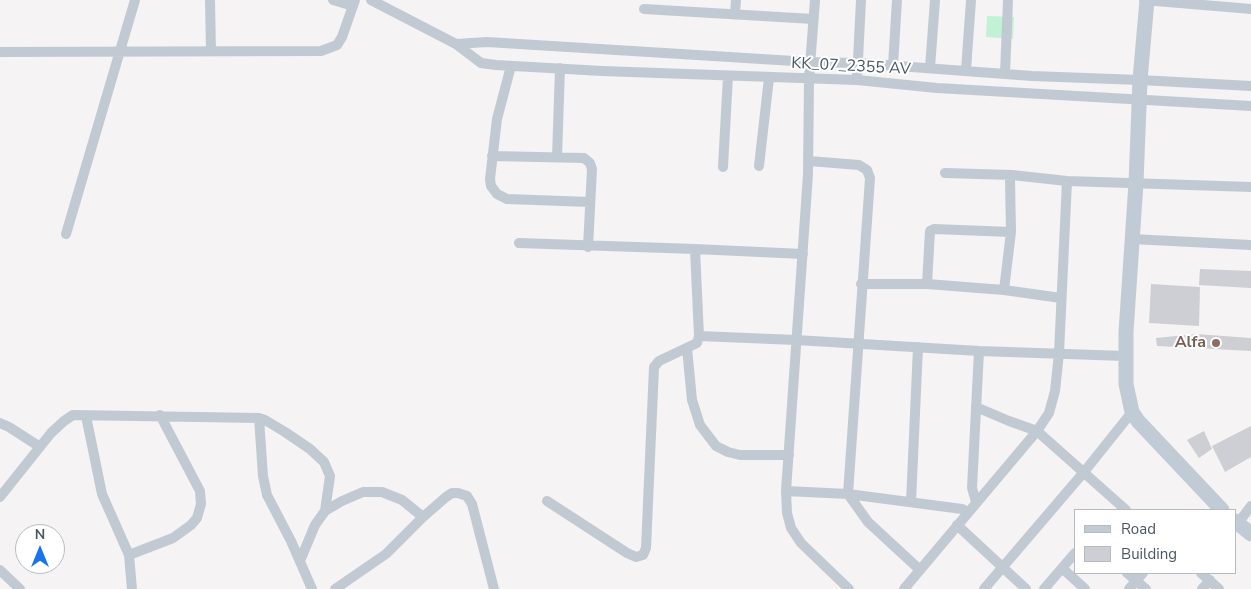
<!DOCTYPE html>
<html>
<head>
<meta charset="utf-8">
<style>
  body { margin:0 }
  #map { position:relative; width:1251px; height:589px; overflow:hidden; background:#f5f3f3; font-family:"Nunito Sans",sans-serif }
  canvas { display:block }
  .legend { position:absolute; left:1074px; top:509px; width:162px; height:65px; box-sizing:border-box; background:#fff; border:1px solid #b7bbc0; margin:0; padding:6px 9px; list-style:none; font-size:15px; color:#4a5661 }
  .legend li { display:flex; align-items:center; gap:10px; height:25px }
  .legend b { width:25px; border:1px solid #b7bbc0 }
  .north { position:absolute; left:15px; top:524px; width:50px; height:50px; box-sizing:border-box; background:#fff; border:1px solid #b7bbc0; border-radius:50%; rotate:0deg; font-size:14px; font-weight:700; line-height:20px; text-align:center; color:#4a5661 }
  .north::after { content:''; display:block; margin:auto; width:18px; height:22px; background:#1a73e8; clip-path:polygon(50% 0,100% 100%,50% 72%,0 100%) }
</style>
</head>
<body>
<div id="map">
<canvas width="1251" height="589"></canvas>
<ul class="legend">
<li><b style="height:6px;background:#c1cbd6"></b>Road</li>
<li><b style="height:14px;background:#cdcfd5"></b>Building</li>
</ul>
<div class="north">N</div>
</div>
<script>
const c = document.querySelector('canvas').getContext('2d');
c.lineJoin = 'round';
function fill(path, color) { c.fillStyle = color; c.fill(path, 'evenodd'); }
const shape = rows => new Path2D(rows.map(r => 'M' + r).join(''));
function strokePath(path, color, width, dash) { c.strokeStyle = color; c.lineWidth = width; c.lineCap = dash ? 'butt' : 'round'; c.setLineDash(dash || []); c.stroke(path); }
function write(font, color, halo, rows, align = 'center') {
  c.font = font + ' "Nunito Sans",sans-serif'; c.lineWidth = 4; c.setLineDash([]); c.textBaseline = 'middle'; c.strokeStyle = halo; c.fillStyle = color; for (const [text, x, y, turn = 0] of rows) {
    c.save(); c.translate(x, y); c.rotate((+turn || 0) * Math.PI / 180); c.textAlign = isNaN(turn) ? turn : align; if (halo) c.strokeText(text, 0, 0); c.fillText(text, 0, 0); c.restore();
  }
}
fill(shape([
  [987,16,1014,17,1013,39,986,37]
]), '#c3f1d5');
fill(shape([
  [1200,269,1251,271,1251,288,1199,285],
  [1151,284,1200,287,1199,326,1149,323],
  [1196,334,1251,338,1251,351,1157,346,1156,338],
  [1251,426,1251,457,1225,472,1212,446],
  [1204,431,1212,449,1199,458,1187,440]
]), '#cdcfd5');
strokePath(shape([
  [210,0,211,51],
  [333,0,353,6],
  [371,0,456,44,481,63,496,65,602,71,857,80,937,88,1251,106],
  [815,0,809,79,808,174,786,491,787,513,791,528,801,543,849,589],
  [1144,0,1251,9],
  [644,9,813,19],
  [735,14,736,0],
  [456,44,487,42,810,62,858,63,1032,76,1140,80,1251,86],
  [0,52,321,51,337,45,342,37,355,0],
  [511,66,497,119,490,179,491,186,497,194,507,199,590,202],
  [893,66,897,0],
  [930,68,935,0],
  [966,70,971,0],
  [1005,74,1008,0],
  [857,80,861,0],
  [492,156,584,158,590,163,592,169,588,247],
  [557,157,560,68],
  [809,161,859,165,867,170,870,178,848,494,868,522,920,570],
  [759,166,769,78],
  [723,167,728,76],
  [945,173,1012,175],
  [66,234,135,0],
  [1132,239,1251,245],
  [519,243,695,249,803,254],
  [861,284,927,284,1004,290,1061,298],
  [927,284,930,231,934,229,1011,232],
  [1004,290,1011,232,1010,179,1012,175,1067,181,1251,187],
  [699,336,796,340,979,351,1125,356],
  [687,348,692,400,700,425,716,446,728,452,740,455,789,455],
  [976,407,1009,421,1037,431,1049,413,1055,391,1059,353,1067,181],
  [86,416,102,494,129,555,132,589],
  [259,418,263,476,267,495,291,541,312,589],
  [0,423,9,427,40,447],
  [786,491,848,494,962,509,968,512],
  [0,497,51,433,64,421,73,415,259,418,265,420,285,432,310,449,324,462,330,476,325,511],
  [547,501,627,553,636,557,643,555,646,548,654,367,659,361,697,343,699,336,695,249],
  [911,502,918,347],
  [976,502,972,488,979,351],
  [1238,523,1251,506],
  [957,525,1026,589],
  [129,555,173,538,191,525,197,518,201,504,200,491,160,415],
  [300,561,315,525,325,511,342,501,363,492,382,492,402,500,423,517],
  [1062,568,1085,589],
  [0,570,20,589],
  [1127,573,1146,589],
  [1201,573,1219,589],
  [335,589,386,554,423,517,446,497,452,493,458,493,467,496,472,504,494,589],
  [904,589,1037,431,1126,510],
  [984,589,1084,472,1132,412],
  [1044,589,1075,553],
  [1129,589,1143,573],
  [1202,589,1210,580]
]), '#c1cad2', 10);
strokePath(shape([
  [1147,0,1140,80,1136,183,1126,332,1126,384,1132,412,1138,421,1222,510],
  [1235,521,1251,534]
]), '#c1cbd6', 15);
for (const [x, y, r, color] of [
  [1216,343,5,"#8d6e63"]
]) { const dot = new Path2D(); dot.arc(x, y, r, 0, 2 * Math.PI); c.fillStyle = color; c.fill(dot); strokePath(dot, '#fff', 2); }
write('16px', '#4a5661', '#fff', [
  ["KK_07_2355 AV",851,67,3]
]);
write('bold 16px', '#785e54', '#fff', [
  ["Alfa",1206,343]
], 'right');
</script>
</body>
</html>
